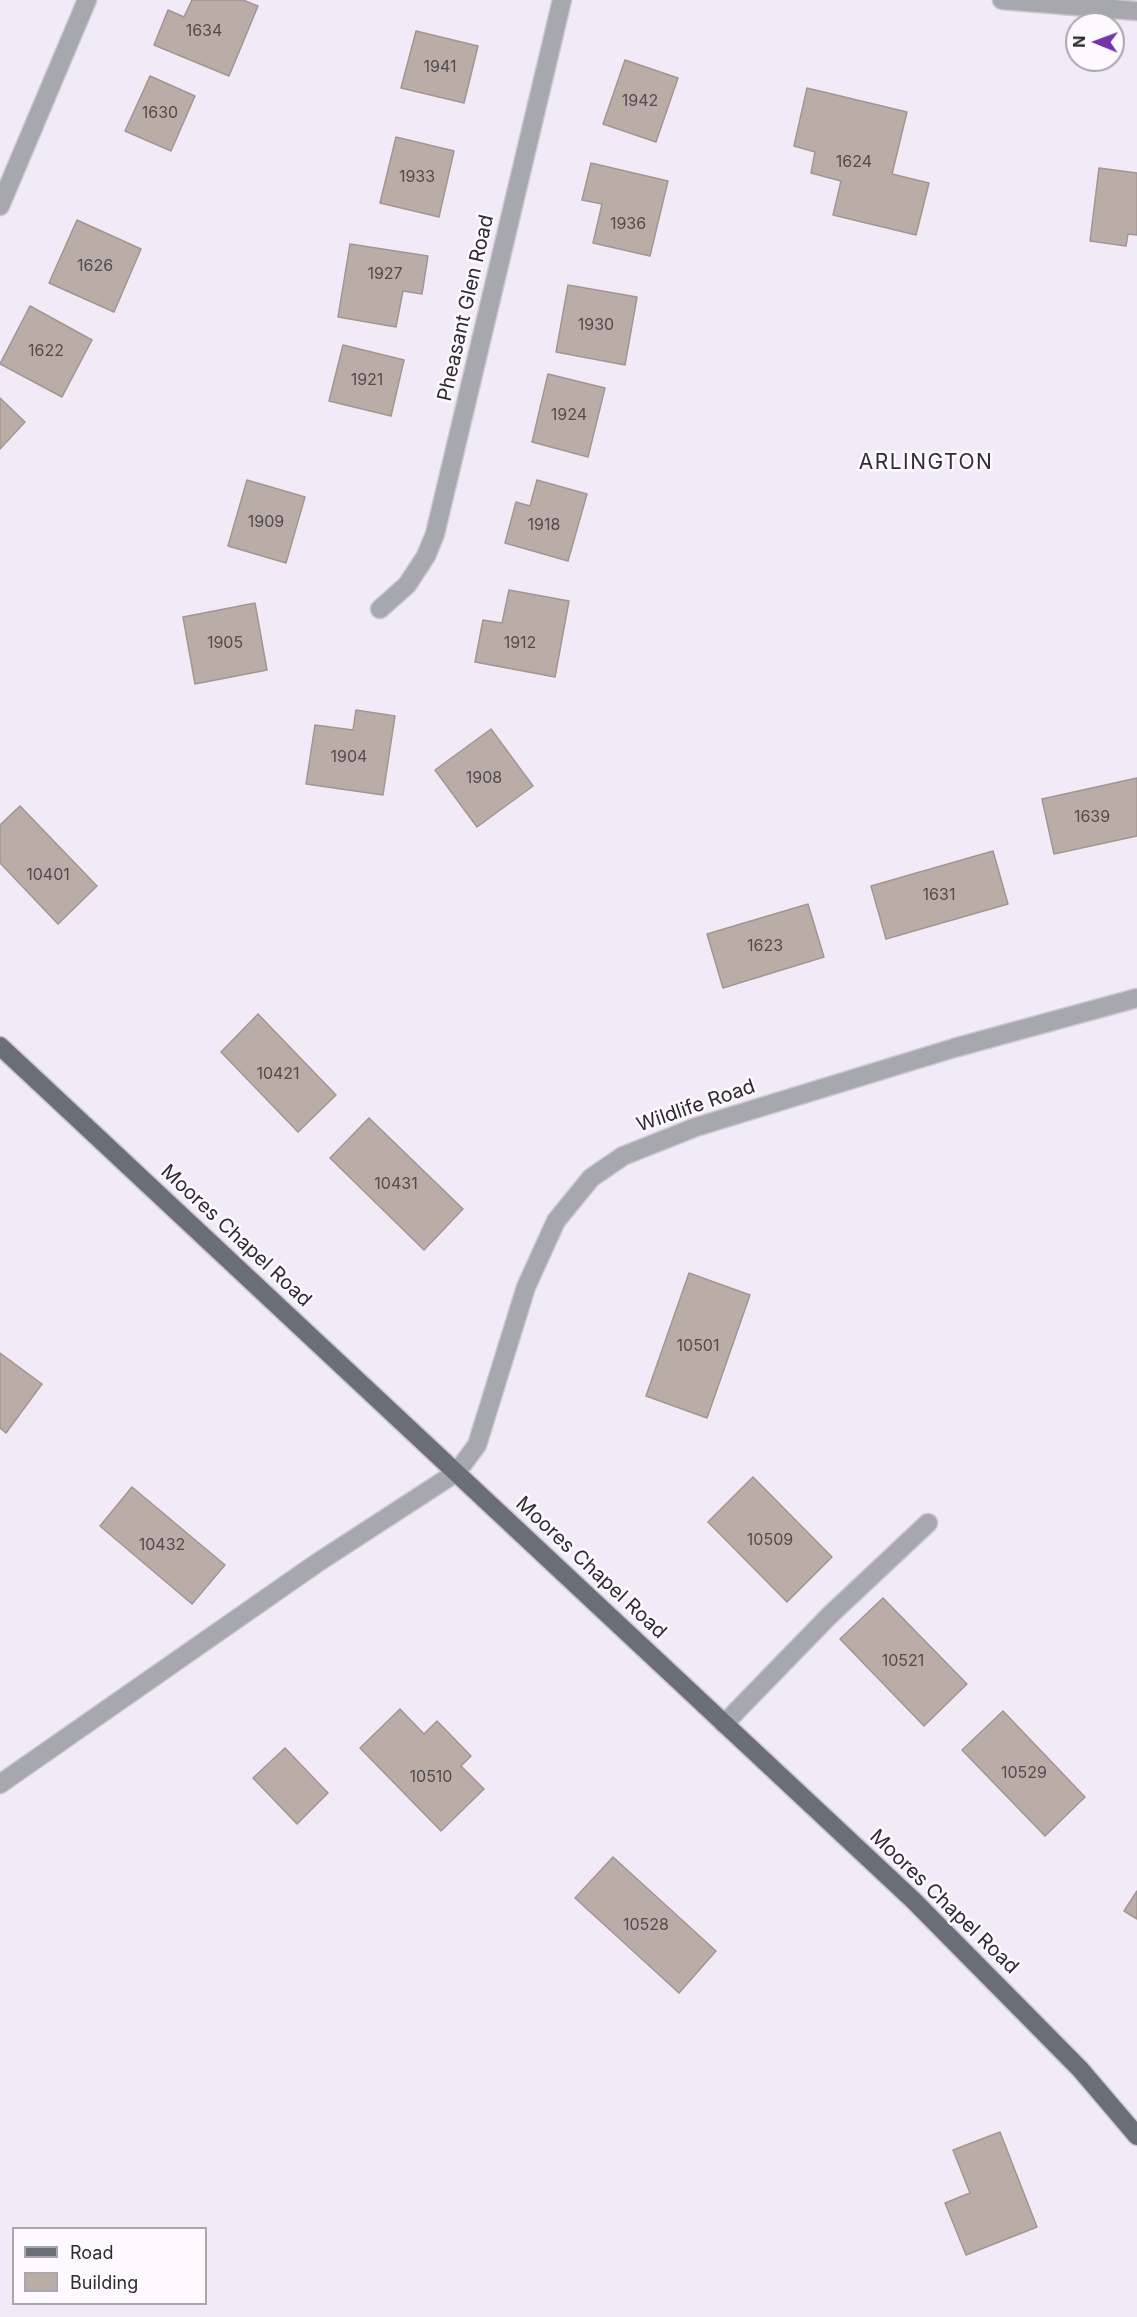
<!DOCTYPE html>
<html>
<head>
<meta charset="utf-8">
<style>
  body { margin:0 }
  #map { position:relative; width:1137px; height:2317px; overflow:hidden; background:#f0ebf7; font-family:Inter,sans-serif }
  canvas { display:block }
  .legend { position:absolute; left:12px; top:2227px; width:195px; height:78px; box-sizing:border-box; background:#fcfaff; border:2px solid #a9a7ac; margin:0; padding:8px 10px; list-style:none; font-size:18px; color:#2d2b30 }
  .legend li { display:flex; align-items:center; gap:12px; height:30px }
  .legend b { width:30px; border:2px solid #a9a7ac }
  .north { position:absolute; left:1065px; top:12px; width:60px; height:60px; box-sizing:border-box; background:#fcfaff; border:2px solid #a9a7ac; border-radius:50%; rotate:271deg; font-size:16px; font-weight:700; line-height:24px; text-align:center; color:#2d2b30 }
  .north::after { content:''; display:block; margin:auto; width:21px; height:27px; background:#7235aa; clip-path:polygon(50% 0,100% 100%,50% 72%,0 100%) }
</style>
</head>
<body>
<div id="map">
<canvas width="1137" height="2317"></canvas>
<ul class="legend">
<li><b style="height:8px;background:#6a6f77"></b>Road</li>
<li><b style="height:16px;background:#baada8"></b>Building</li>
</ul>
<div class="north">N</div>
</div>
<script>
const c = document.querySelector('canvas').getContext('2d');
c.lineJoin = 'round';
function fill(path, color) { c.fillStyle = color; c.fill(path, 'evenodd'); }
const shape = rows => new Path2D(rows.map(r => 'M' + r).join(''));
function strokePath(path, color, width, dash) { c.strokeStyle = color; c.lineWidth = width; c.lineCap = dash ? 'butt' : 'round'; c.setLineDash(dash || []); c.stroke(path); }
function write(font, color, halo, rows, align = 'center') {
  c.font = font + ' Inter,sans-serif'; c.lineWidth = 5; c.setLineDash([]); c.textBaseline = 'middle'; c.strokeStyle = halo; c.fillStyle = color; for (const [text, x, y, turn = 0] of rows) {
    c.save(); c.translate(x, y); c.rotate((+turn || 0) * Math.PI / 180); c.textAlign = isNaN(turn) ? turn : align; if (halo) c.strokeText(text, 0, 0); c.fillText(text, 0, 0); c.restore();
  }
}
const building = shape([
  [192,0,243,0,258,6,229,76,154,45,168,10,184,17,192,0],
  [416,31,478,46,464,103,401,88,416,31],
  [625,60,678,78,656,142,603,124,625,60],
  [150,76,195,96,171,151,125,131,150,76],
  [807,88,907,112,892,174,929,183,916,235,833,215,841,181,811,173,815,152,794,146,807,88],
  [396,137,454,151,439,217,380,203,396,137],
  [591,163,668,181,650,256,593,243,602,204,582,200,591,163],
  [1099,168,1137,173,1137,235,1128,234,1126,246,1090,241,1099,168],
  [77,220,141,249,114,312,49,283,77,220],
  [350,244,428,256,422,294,403,291,396,327,338,317,350,244],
  [568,285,637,297,625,365,556,352,568,285],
  [30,306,92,340,62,397,0,364,30,306],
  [343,345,404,360,391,416,329,401,343,345],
  [548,374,605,388,588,457,532,442,548,374],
  [0,398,25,422,0,449,0,398],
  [247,480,305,497,286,563,228,546,247,480],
  [537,480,587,494,568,561,505,543,516,502,530,506,537,480],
  [509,590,569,601,555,677,475,662,483,620,502,623,509,590],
  [255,603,267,670,195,684,183,617,255,603],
  [356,710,395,716,383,795,306,784,315,725,353,730,356,710],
  [491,729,533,786,477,827,435,770,491,729],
  [1137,778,1137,836,1054,854,1042,799,1137,778],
  [20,806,97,886,58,924,0,863,0,825,20,806],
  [993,851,1008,904,886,939,871,886,993,851],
  [808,904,824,957,723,988,707,934,808,904],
  [258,1014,336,1095,298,1132,221,1052,258,1014],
  [369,1118,463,1209,424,1250,330,1158,369,1118],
  [689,1273,750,1295,707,1418,646,1396,689,1273],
  [0,1353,42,1384,6,1433,0,1428,0,1353],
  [753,1477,832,1557,787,1602,708,1522,753,1477],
  [132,1487,225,1565,192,1604,100,1526,132,1487],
  [883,1598,967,1684,924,1726,840,1639,883,1598],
  [400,1709,424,1734,437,1721,471,1756,461,1766,484,1789,441,1831,360,1748,400,1709],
  [1003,1711,1085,1797,1045,1836,962,1750,1003,1711],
  [285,1748,328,1793,297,1824,253,1778,285,1748],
  [613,1857,716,1951,679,1993,575,1898,613,1857],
  [1137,1891,1137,1919,1124,1911,1137,1891],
  [1000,2132,1037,2227,966,2255,945,2203,970,2193,953,2150,1000,2132]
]);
fill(building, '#baada8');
strokePath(building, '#a39691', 1.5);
const minor = shape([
  [1002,0,1137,11],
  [0,206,87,0],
  [380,609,407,585,426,556,435,534,562,0],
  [724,1724,829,1616,928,1523],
  [0,1784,317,1563,457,1472,477,1445,526,1287,556,1221,591,1178,623,1156,696,1127,954,1048,1137,998]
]);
const major = shape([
  [0,1046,913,1900,1080,2069,1137,2136]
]);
strokePath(minor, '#cdc8d3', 21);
strokePath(major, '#cdc8d3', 21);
strokePath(minor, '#a6a8ad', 18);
strokePath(major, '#6a6f77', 18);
write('16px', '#504c4e', null, [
  ["1634",204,31],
  ["1941",440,67],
  ["1942",640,101],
  ["1630",160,113],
  ["1624",854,162],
  ["1933",417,177],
  ["1936",628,224],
  ["1626",95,266],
  ["1927",385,274],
  ["1930",596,325],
  ["1622",46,351],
  ["1921",367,380],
  ["1924",569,415],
  ["1909",266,522],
  ["1918",544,525],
  ["1905",225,643],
  ["1912",520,643],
  ["1904",349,757],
  ["1908",484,778],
  ["1639",1092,817],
  ["10401",48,875],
  ["1631",939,895],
  ["1623",765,946],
  ["10421",278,1074],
  ["10431",396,1184],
  ["10501",698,1346],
  ["10509",770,1540],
  ["10432",162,1545],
  ["10521",903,1661],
  ["10529",1024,1773],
  ["10510",431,1777],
  ["10528",646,1925]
]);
write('20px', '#2d2b30', '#fcfaff', [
  ["Pheasant Glen Road",466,308,-77],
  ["Wildlife Road",696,1106,-19],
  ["Moores Chapel Road",236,1236,43],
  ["Moores Chapel Road",591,1568,43],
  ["Moores Chapel Road",944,1902,44]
]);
c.letterSpacing = '1.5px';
write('21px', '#312d36', '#fcfaff', [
  ["ARLINGTON",926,463]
]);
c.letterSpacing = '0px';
</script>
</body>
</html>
